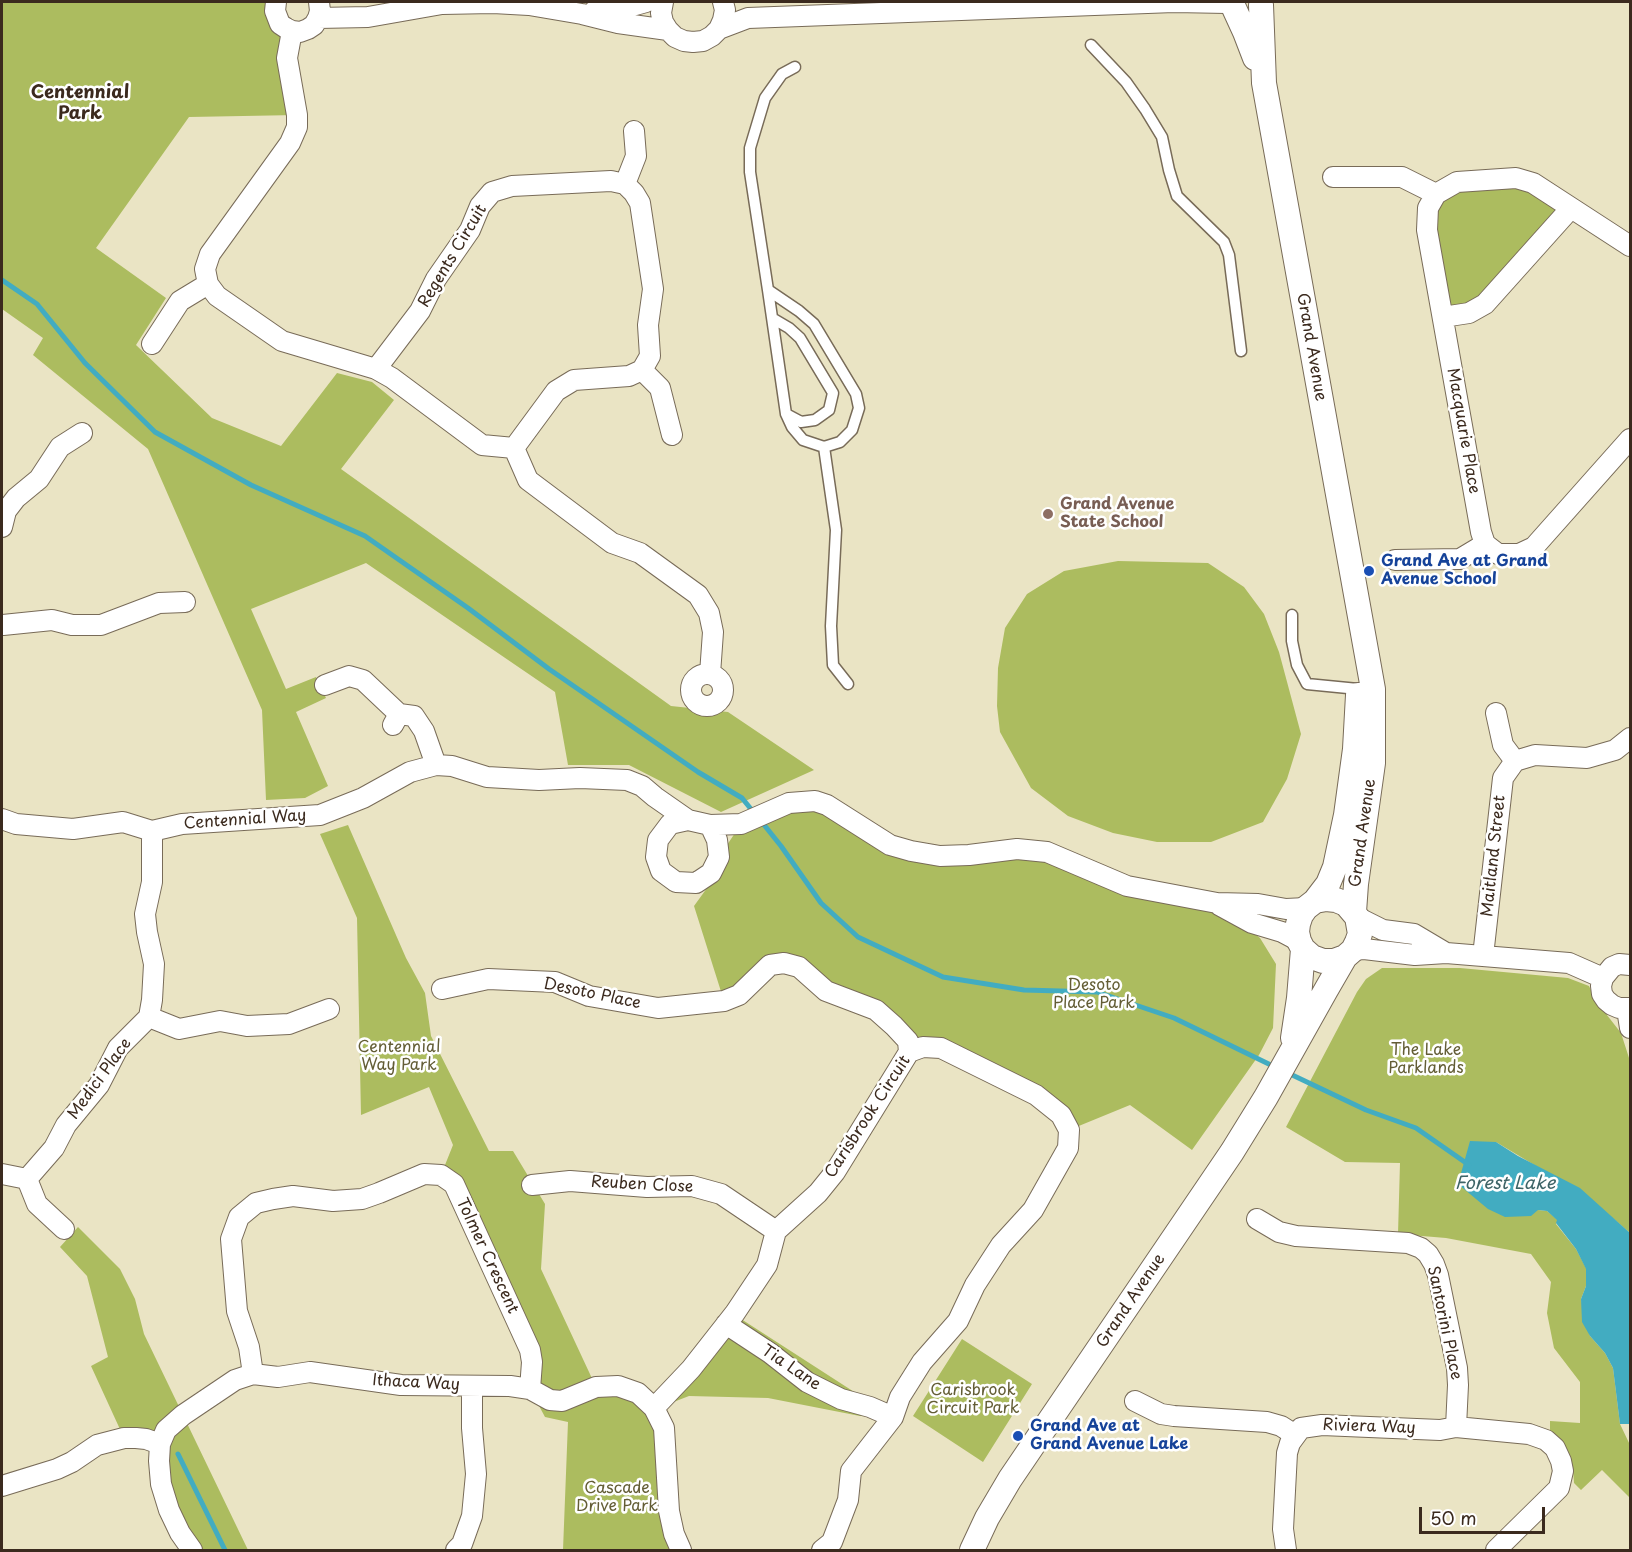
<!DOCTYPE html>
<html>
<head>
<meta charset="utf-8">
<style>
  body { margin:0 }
  #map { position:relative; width:1632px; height:1552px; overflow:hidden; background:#eae4c4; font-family:"Playpen Sans",sans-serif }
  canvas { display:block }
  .frame { position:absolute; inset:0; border:3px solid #3b2a1e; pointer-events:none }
  .scale { position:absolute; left:1419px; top:1507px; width:126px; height:27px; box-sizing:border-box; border:3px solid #3b2a1e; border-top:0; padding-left:8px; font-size:18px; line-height:21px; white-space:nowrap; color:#3b2a1e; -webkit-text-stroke:4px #fff; paint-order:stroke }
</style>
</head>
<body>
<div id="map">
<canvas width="1632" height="1552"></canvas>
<div class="frame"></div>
<div class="scale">50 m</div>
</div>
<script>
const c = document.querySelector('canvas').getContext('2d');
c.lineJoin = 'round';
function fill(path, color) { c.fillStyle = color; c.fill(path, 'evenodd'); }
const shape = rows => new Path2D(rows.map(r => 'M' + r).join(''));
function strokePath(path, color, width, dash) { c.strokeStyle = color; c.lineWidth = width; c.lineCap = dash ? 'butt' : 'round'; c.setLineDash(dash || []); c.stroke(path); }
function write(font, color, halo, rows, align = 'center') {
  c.font = font + ' "Playpen Sans",sans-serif'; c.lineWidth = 5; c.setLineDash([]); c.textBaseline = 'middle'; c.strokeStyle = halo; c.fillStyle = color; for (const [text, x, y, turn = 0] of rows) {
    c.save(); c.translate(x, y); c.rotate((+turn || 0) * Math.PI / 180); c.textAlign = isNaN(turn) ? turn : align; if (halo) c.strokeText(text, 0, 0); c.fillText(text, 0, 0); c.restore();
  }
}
fill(shape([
  [2,2,278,2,297,115,189,117,96,248,166,298,136,345,212,418,281,446,337,373,372,382,394,400,341,469,671,706,728,712,814,770,721,812,629,765,568,765,555,692,366,563,251,609,286,689,316,677,326,698,296,712,328,786,305,798,266,800,262,710,148,449,33,355,43,338,2,309],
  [1516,178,1571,208,1485,304,1443,317,1427,230,1436,194],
  [1118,561,1208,563,1244,587,1264,614,1279,652,1301,734,1287,779,1263,822,1211,842,1157,842,1113,833,1068,816,1031,788,1000,732,997,706,998,668,1005,628,1027,594,1064,571],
  [802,801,911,851,1017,849,1217,903,1260,938,1276,964,1273,1028,1259,1055,1192,1150,1130,1105,1069,1130,1061,1115,908,1041,784,963,724,1001,694,906,715,877,719,857,741,824],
  [348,825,406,958,425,993,431,1036,489,1151,513,1151,545,1204,541,1269,596,1387,654,1408,681,1550,563,1550,568,1422,545,1417,530,1389,532,1362,441,1175,453,1145,429,1087,361,1115,357,918,320,834],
  [1382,968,1460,968,1568,978,1589,986,1596,1001,1621,1033,1630,1061,1630,1233,1615,1220,1541,1169,1496,1142,1538,1210,1547,1211,1558,1220,1556,1224,1576,1249,1586,1268,1586,1286,1581,1299,1590,1336,1605,1353,1613,1368,1620,1424,1630,1445,1630,1498,1602,1470,1581,1490,1574,1483,1573,1468,1564,1450,1550,1437,1550,1421,1580,1423,1580,1382,1554,1348,1547,1313,1551,1282,1531,1254,1446,1238,1398,1234,1400,1163,1345,1162,1286,1127,1357,992,1366,979],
  [78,1227,120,1269,135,1299,144,1334,248,1550,192,1550,180,1533,160,1444,124,1438,91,1366,108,1357,87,1276,60,1247],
  [738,1317,893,1417,860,1416,768,1398,689,1396,658,1408],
  [962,1339,1032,1384,983,1462,913,1416]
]), '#acbc5f');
fill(shape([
  [1470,1141,1496,1142,1518,1156,1580,1188,1630,1233,1630,1424,1620,1424,1613,1368,1605,1353,1590,1336,1582,1322,1581,1299,1586,1286,1586,1269,1576,1249,1556,1223,1557,1220,1547,1211,1538,1210,1531,1216,1505,1217,1488,1209,1458,1184]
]), '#42acc1');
strokePath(shape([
  [2,280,37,304,85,363,155,432,251,485,365,536,468,608,549,669,698,772,742,798,755,814],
  [761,821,781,846,821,903,858,937,943,977,1024,990,1097,992,1174,1018,1277,1068],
  [1288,1073,1366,1110,1416,1128,1469,1165],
  [178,1454,225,1550]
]), '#42acc1', 5);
const service = shape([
  [1091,45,1126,82,1145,109,1162,137,1169,170,1177,196,1224,242,1229,255,1241,351],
  [768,290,799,311,814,324,856,394,859,408,852,430,840,442,824,447,803,440,792,427,786,414,768,290,750,172,750,148,765,98,782,74,795,67],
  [772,318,789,328,800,338,833,393,829,410,815,420,801,422,786,414],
  [824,447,836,530,831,626,833,665,848,684],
  [1292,615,1292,641,1297,665,1307,684,1358,689]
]);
const minor = shape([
  [276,2,275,11,280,24,286,28,292,31,300,32,308,29,314,25,318,18,320,11,319,2],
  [663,2,661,13,663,22,668,30,675,37,684,41,693,42,703,41,712,36,719,29,723,20,725,10,723,2],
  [593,12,628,7,646,2],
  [318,18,368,17,442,4,493,3,529,5,582,14,618,23,668,30],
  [719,29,748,18,1174,2,1227,3],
  [292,31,287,58,297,115,297,127,290,143,210,254,205,269,208,284,217,296,282,341,376,369,392,378,482,445,514,448],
  [1333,177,1402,177,1436,194],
  [625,184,636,156,634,131],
  [1630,246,1533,183,1516,178,1457,182,1436,194,1428,208,1427,230,1481,532,1485,544,1498,554,1519,554,1534,547,1630,439],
  [1443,317,1469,313,1485,304,1571,208],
  [152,344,180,301,208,284],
  [376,369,420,311,436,279,470,230,480,206,492,192,512,186,611,181,625,184,634,193,640,203,653,289,648,325,650,356,642,370,629,376,574,380,556,391,514,448],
  [642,370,660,388,672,435],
  [514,448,528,480,612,543,640,553,698,595,709,613,713,632,710,674],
  [2,527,6,511,16,498,39,479,60,447,82,433],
  [1395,560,1460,559,1485,544],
  [3,625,52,620,72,625,101,625,159,603,185,602],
  '691 690a16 16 0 1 1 32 0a16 16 0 1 1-32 0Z',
  [325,685,349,676,363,680,399,714],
  [1496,713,1503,745,1515,761],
  [393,725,399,714,414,716,424,731,436,765],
  [2,819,16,824,73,829,123,822,152,831,182,824,320,815,363,798,410,772,436,765,452,766,487,777,539,780,580,778,627,780,642,786,655,797,688,820],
  [688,820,710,825,717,840,719,857,711,873,696,883,676,882,661,871,656,857,658,840,670,824,688,820],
  [710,825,741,824,789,803,815,801,827,805,890,845,911,851,940,856,969,855,1017,849,1047,852,1127,886,1217,903,1258,904,1286,909,1306,908],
  [1219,905,1252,923,1282,932,1299,941],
  [1357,917,1383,930,1414,934,1446,953],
  [1353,950,1364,949,1415,955,1446,953,1569,963,1603,978],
  [1483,956,1503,778,1515,761,1535,755,1587,758,1615,750,1630,738],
  [1630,965,1619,964,1612,967,1603,978,1601,986,1602,994,1606,1000,1612,1005,1619,1008,1630,1008],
  [442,989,488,979,555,982,589,996,658,1008,724,1001,739,995,770,965,784,963,799,967,826,991,876,1010,894,1026,908,1041,909,1052],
  [1627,1009,1630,1028],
  [149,1017,179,1029,220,1021,247,1026,289,1024,329,1009],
  [2,1174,27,1179,37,1204,64,1229],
  [27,1179,54,1148,66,1125,99,1085,118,1048,149,1017,152,1000,154,964,147,932,145,914,152,882,152,831],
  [532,1185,570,1181,647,1187,692,1186,721,1194,776,1231],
  [1257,1219,1279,1232,1296,1236,1408,1243,1421,1248,1428,1254,1434,1264,1438,1275,1457,1368,1458,1385,1456,1427],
  [726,1324,770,1353,807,1382,841,1399,870,1407,893,1417],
  [253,1374,249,1347,237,1311,231,1239,239,1217,256,1203,273,1199,293,1196,333,1201,362,1199,379,1193,424,1174,441,1175,454,1184,530,1350,532,1362,530,1389],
  [1135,1401,1161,1414,1174,1416,1267,1422,1281,1426,1295,1435],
  [654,1408,691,1369,735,1313,767,1265,776,1231,818,1193,835,1172,909,1052,923,1047,941,1048,1036,1095,1061,1115,1069,1130,1068,1148,1033,1210,1001,1245,975,1285,958,1321,922,1362,900,1397,893,1417,851,1471,848,1500,832,1542,822,1550],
  [2,1486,57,1469,72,1462,97,1445,124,1438,136,1438,146,1439,160,1444],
  [192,1550,180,1533,169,1510,161,1484,159,1461,160,1444,166,1430,183,1415,235,1380,253,1374,278,1377,310,1372,401,1385,510,1386,530,1389,550,1400,562,1401,596,1387,618,1386,638,1393,654,1408,664,1428,669,1511,674,1534,681,1550],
  [456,1550,462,1544,472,1516,476,1474,472,1428,472,1386],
  [1286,1550,1283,1529,1287,1453,1290,1443,1301,1428,1322,1425,1440,1430,1456,1427,1529,1434,1546,1440,1555,1448,1561,1461,1563,1471,1559,1488,1496,1550]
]);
const tertiary = shape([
  [1261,5,1264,83,1373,689,1373,763,1356,884,1354,912],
  [1234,8,1245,32,1255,58],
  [1345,957,1334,961,1323,961,1312,957,1303,949,1299,941,1297,932,1298,924,1301,915,1306,908,1315,901,1328,884,1335,867,1346,815,1355,749,1358,695],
  [1293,1038,1299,998,1303,949],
  [972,1550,987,1518,1010,1479,1232,1152,1266,1097,1326,990,1345,957,1353,950,1357,942,1360,934,1357,917,1346,904,1336,900,1326,899,1315,901]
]);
strokePath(service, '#786b58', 13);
strokePath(minor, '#786b58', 22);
strokePath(tertiary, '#786b58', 26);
strokePath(service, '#fff', 10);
strokePath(minor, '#fff', 20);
strokePath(tertiary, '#fff', 24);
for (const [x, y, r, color] of [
  [1048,514,6,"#8d6e63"],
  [1369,571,6,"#1a4fb4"],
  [1018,1436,6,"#1a4fb4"]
]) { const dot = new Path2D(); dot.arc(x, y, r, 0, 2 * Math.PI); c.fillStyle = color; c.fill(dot); strokePath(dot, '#fff', 2); }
write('16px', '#3b2a1e', '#fff', [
  ["Regents Circuit",453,256,-59],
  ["Grand Avenue",1311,347,80],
  ["Macquarie Place",1463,431,80],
  ["Centennial Way",245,820,-4],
  ["Grand Avenue",1363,833,-82],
  ["Maitland Street",1494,856,-84],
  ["Desoto Place",592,994,12],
  ["Medici Place",100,1079,-54],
  ["Carisbrook Circuit",868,1117,-57],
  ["Reuben Close",642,1185,3],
  ["Tolmer Crescent",487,1256,65],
  ["Grand Avenue",1131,1301,-56],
  ["Santorini Place",1444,1323,78],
  ["Tia Lane",791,1368,34],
  ["Ithaca Way",416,1383,3],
  ["Riviera Way",1369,1427,2]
]);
write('bold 16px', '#785e54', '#fff', [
  ["Grand Avenue",1060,505],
  ["State School",1060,523]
], 'left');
write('bold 16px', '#164399', '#fff', [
  ["Grand Ave at Grand",1381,562],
  ["Avenue School",1381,580],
  ["Grand Ave at",1030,1427],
  ["Grand Avenue Lake",1030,1445]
], 'left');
write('16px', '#635d35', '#fff', [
  ["Desoto",1094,986],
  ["Place Park",1094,1004],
  ["Centennial",399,1048],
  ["Way Park",399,1066],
  ["The Lake",1426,1051],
  ["Parklands",1426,1069],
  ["Carisbrook",973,1391],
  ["Circuit Park",973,1409],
  ["Cascade",617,1489],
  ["Drive Park",617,1507]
]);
write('bold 18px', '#3b2a1e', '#fff', [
  ["Centennial",80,93],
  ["Park",80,114]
]);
write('italic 18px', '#3e6467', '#fff', [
  ["Forest Lake",1505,1184]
]);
</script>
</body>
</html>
